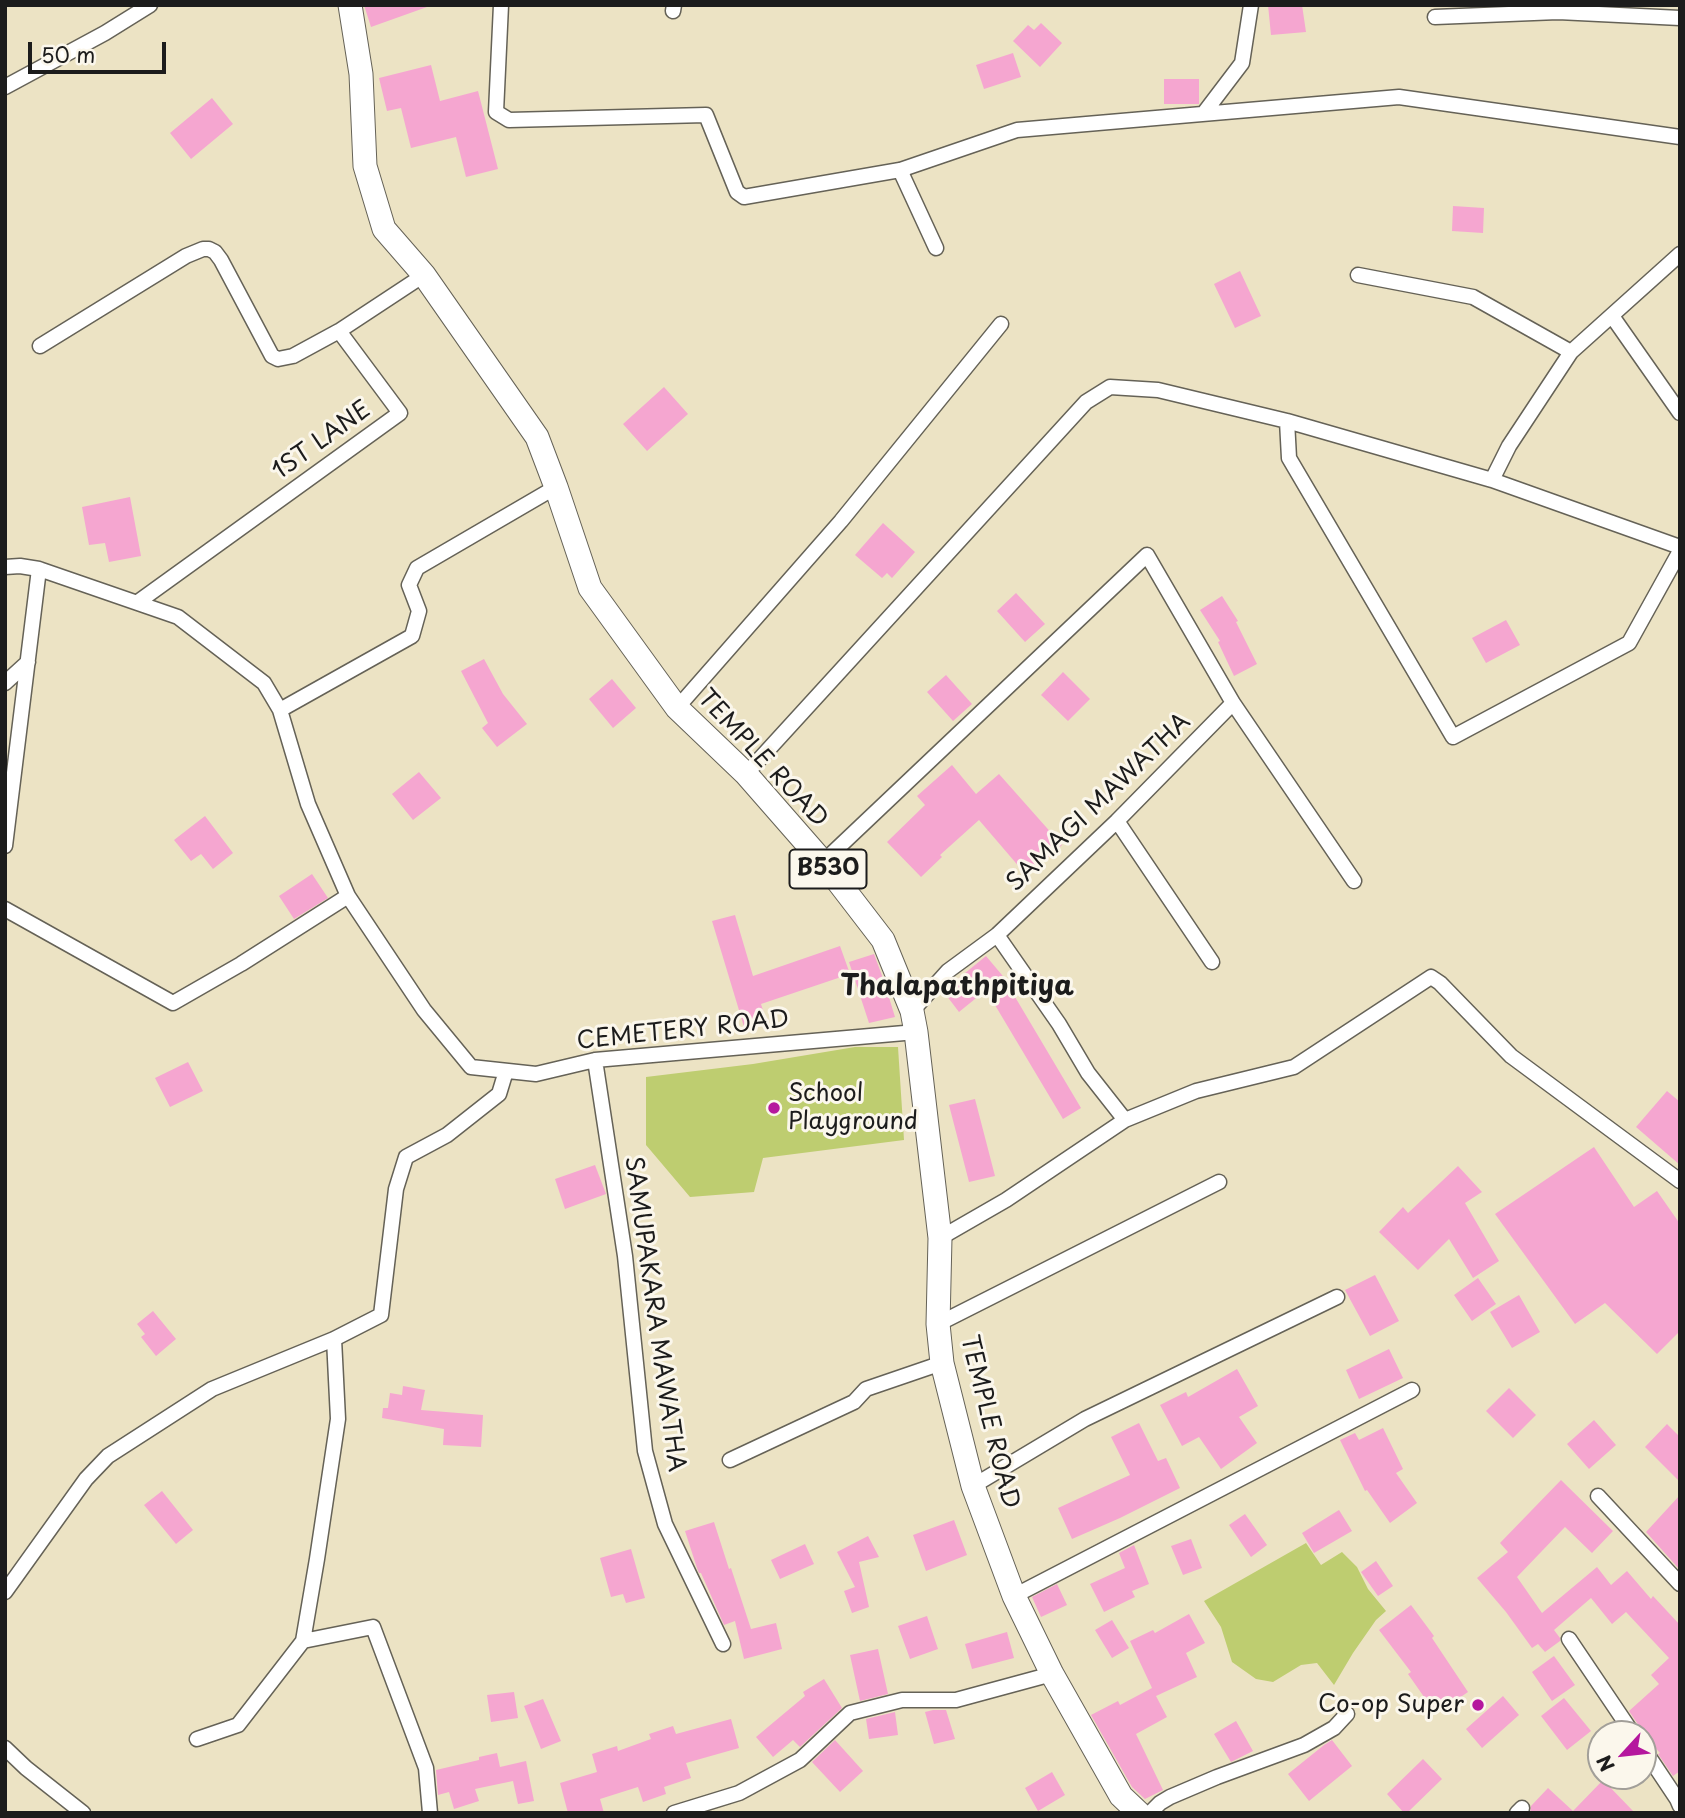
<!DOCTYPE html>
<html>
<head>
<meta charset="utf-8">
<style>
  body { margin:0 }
  #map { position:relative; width:1685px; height:1818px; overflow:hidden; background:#ece3c4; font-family:"Playpen Sans",sans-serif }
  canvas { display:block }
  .frame { position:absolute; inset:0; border:7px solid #1c1c1c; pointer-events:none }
  .north { position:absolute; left:1587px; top:1720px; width:70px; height:70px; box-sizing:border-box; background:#fbf7ec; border:2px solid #a29f99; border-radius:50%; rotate:243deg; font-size:19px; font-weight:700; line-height:28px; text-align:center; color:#1c1c1c }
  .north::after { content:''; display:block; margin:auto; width:24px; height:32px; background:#b5179e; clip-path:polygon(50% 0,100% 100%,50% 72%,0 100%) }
  .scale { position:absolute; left:28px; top:42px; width:138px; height:32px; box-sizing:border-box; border:4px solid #1c1c1c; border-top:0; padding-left:9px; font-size:21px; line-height:24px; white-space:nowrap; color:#1c1c1c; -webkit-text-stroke:5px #fbf7ec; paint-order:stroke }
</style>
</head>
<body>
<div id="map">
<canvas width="1685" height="1818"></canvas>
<div class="frame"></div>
<div class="north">N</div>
<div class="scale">50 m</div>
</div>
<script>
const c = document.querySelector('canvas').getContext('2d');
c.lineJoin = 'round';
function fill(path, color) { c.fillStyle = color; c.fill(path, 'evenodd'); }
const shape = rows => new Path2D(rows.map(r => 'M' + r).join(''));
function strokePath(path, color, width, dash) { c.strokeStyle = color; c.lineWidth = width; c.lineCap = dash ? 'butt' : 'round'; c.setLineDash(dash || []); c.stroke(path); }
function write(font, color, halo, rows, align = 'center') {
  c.font = font + ' "Playpen Sans",sans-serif'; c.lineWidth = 6; c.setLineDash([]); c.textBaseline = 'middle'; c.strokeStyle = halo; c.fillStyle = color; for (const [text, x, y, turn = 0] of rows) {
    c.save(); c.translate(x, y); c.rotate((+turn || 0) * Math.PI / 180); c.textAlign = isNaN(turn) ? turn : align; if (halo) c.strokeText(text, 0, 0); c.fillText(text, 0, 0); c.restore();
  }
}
fill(shape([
  [855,1047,898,1047,904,1140,763,1158,754,1192,690,1197,646,1145,646,1077,753,1064],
  [1306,1543,1321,1565,1342,1552,1357,1567,1368,1589,1386,1611,1376,1620,1353,1653,1334,1685,1317,1663,1301,1665,1273,1682,1256,1679,1232,1662,1221,1627,1204,1601]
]), '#becd70');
fill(shape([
  [364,5,427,5,427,7,371,27],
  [1268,5,1302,5,1306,32,1271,35],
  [1041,23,1062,43,1040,67,1013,41,1028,25,1034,30],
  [1013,53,1021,77,984,89,976,65],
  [431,65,440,101,478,91,498,169,466,177,456,137,411,148,401,108,387,111,379,78],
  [1164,79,1199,79,1199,104,1164,104],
  [212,98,233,124,191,159,170,133],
  [1453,206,1484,208,1483,233,1452,231],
  [1240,271,1261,316,1235,328,1214,284],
  [664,387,688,414,647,451,623,424],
  [130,497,141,556,109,562,105,543,89,545,82,507],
  [883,523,915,552,892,578,887,573,882,578,855,555],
  [1016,593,1045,624,1025,642,997,611],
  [1222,596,1238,621,1236,622,1257,664,1234,676,1218,642,1220,641,1200,610],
  [1506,620,1520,645,1486,663,1472,638],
  [484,659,503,694,527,724,497,747,482,728,488,723,461,671],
  [1063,672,1090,699,1068,721,1041,695],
  [946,675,972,704,953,721,927,692],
  [612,679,636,708,613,728,589,699],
  [952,765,976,794,999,774,1062,845,1027,876,979,820,940,855,942,857,921,877,887,842,925,805,917,796],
  [419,772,441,798,413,820,392,794],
  [205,816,233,853,213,869,201,854,191,861,174,840],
  [312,874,328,898,294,919,279,896],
  [735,915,753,976,840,946,850,974,761,1004,767,1023,745,1030,712,921],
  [874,954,884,981,895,1017,869,1023,849,962],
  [986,956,1002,975,1081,1108,1063,1119,986,990,959,1012,943,991],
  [188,1062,203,1091,170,1107,155,1078],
  [1667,1091,1680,1102,1680,1165,1636,1127],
  [975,1099,995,1176,969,1182,949,1105],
  [1594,1147,1634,1207,1657,1191,1680,1224,1680,1331,1657,1354,1605,1303,1575,1324,1495,1214],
  [595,1165,606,1194,565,1209,555,1179],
  [1458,1166,1482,1192,1465,1203,1499,1261,1473,1278,1449,1239,1418,1270,1379,1232,1403,1207,1408,1213],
  [1375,1275,1399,1321,1370,1336,1345,1290],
  [1478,1278,1496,1304,1472,1321,1454,1295],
  [1519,1295,1540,1332,1512,1348,1490,1312],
  [153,1311,176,1339,156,1356,141,1337,145,1334,137,1324],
  [1389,1349,1403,1378,1359,1399,1346,1370],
  [1237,1369,1258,1406,1239,1417,1257,1443,1221,1469,1199,1437,1182,1446,1160,1405,1186,1392,1188,1397],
  [403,1386,425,1390,421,1410,483,1415,481,1447,443,1445,444,1429,382,1418,383,1408,388,1408,390,1393,402,1395],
  [1509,1388,1536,1415,1513,1438,1486,1411],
  [1594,1420,1616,1445,1589,1469,1567,1444],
  [1139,1423,1158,1461,1166,1458,1180,1488,1120,1518,1072,1539,1058,1508,1130,1475,1111,1437],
  [1667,1424,1680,1437,1680,1482,1645,1447],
  [1383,1428,1403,1469,1396,1473,1417,1503,1390,1523,1367,1490,1365,1491,1340,1440,1355,1433,1359,1440],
  [1561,1480,1613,1531,1592,1553,1565,1527,1517,1577,1542,1613,1597,1567,1611,1585,1627,1571,1651,1599,1653,1596,1680,1625,1680,1771,1673,1776,1658,1754,1660,1753,1643,1734,1641,1729,1629,1711,1659,1684,1651,1675,1669,1658,1626,1612,1612,1624,1591,1598,1554,1630,1560,1638,1560,1641,1545,1652,1538,1644,1532,1648,1506,1612,1477,1578,1508,1552,1500,1543],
  [162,1491,193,1530,176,1544,144,1505],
  [1680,1495,1680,1570,1646,1532],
  [1339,1510,1352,1531,1314,1553,1302,1533],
  [1245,1514,1267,1545,1251,1557,1229,1525],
  [954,1520,967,1555,926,1571,913,1535],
  [714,1522,729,1569,731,1568,751,1629,776,1623,782,1649,744,1659,735,1621,724,1625,701,1573,699,1573,697,1568,685,1531],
  [868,1536,879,1557,859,1562,869,1607,852,1613,844,1591,855,1587,837,1552],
  [1191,1539,1202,1568,1183,1575,1171,1546],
  [805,1544,814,1564,780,1579,771,1560],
  [1134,1545,1149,1584,1132,1591,1135,1597,1104,1612,1090,1584,1125,1568,1119,1553],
  [631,1549,645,1598,626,1603,623,1594,611,1597,600,1558],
  [1376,1561,1393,1586,1378,1596,1361,1572],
  [1057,1584,1067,1605,1041,1617,1032,1597],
  [1411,1605,1434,1636,1432,1638,1468,1692,1436,1714,1408,1674,1411,1672,1379,1630],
  [1189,1614,1205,1643,1186,1653,1197,1677,1156,1696,1167,1717,1136,1734,1163,1790,1145,1799,1132,1787,1091,1715,1118,1701,1120,1705,1152,1688,1130,1641,1153,1630,1155,1633],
  [927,1616,938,1649,910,1659,898,1626],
  [1112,1620,1129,1648,1112,1658,1095,1630],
  [1007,1632,1014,1658,972,1669,965,1644],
  [878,1649,888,1694,860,1701,850,1655],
  [1554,1656,1575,1685,1552,1701,1532,1672],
  [824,1679,842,1708,800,1747,793,1740,773,1757,756,1737,805,1696,803,1692],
  [514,1692,518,1718,491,1722,487,1695],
  [1503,1696,1519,1715,1482,1748,1466,1729],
  [1564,1698,1591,1731,1567,1750,1541,1716],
  [543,1699,561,1741,541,1749,524,1706],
  [933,1710,946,1710,955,1739,934,1744,925,1712],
  [895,1712,898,1735,869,1739,866,1719],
  [731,1719,739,1748,686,1763,691,1778,664,1787,666,1794,643,1802,638,1787,600,1799,604,1813,568,1813,560,1783,597,1772,592,1754,617,1746,618,1751,651,1739,649,1734,673,1726,676,1734],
  [1236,1721,1253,1751,1231,1762,1214,1734],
  [835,1740,863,1771,840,1792,812,1762],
  [1332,1740,1352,1766,1309,1801,1288,1774,1324,1745],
  [497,1753,500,1767,526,1761,534,1801,518,1804,513,1781,475,1789,479,1801,454,1809,449,1792,438,1795,436,1770,479,1760,479,1757],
  [1423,1759,1442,1779,1407,1813,1404,1813,1387,1794],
  [1052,1772,1065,1795,1038,1811,1025,1788],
  [1603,1780,1635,1813,1530,1813,1531,1806,1548,1788,1573,1811]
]), '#f5a6d0');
const street = shape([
  [501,5,496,112,509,120,706,115,737,192,744,197,900,170,1017,130,1399,97,1680,137],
  [673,11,674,5],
  [1435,17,1558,12,1680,18],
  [5,87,105,33,150,5],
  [1204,113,1242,63,1251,5],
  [900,170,936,248],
  [1358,275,1473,297,1571,352],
  [1612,316,1680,413],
  [40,346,186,256,203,249,209,249,215,252,221,260,272,356,278,359,293,356,339,331],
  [1287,421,1289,458,1453,737,1629,643,1680,551],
  [1492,480,1509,446,1571,352,1680,254],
  [5,567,20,566,39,569,178,617,264,683,280,710,308,804,348,896,424,1010,471,1067,536,1074,595,1060,916,1032],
  [138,602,400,413,339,331,424,275],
  [5,683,28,662],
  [677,708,841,521,1001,324],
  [280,710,412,636,419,611,409,585,417,568,556,487],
  [746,774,1086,402,1110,387,1158,390,1287,421,1492,480,1680,547],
  [1117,821,1212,962],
  [5,846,39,569],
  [823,862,1147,555,1233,703,1354,881],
  [5,909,173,1003,241,964,348,896],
  [997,935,1059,1024,1088,1073,1125,1120,1196,1091,1294,1067,1431,977,1440,983,1511,1056,1680,1181],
  [912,1011,948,971,997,935,1117,821,1233,703],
  [595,1060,625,1256,645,1451,665,1524,723,1644],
  [940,1238,1006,1200,1125,1120],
  [938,1324,1219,1182],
  [730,1460,854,1402,866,1389,942,1363],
  [973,1486,1085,1419,1337,1297],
  [1598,1496,1680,1584],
  [5,1592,86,1479,108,1456,212,1389,334,1339,381,1315,396,1189,406,1157,447,1135,499,1094,506,1071],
  [1014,1596,1412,1390],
  [1569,1639,1633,1734],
  [303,1641,317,1559,338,1419,334,1339],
  [197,1739,238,1725,303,1641,373,1627,426,1768,430,1813],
  [5,1748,26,1768,83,1813],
  [1643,1748,1677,1799,1680,1806],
  [674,1813,739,1793,800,1760,850,1713,902,1700,956,1700,1052,1674],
  [1150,1813,1160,1803,1170,1797,1217,1777,1304,1745,1334,1728,1347,1714],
  [1517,1813,1522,1808]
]);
const primary = shape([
  [350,5,361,74,365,166,384,229,424,275,537,437,556,487,590,588,677,708,746,774,823,862,883,940,912,1011,916,1032,940,1238,938,1324,942,1363,973,1486,1014,1596,1052,1674,1121,1796,1139,1813]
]);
strokePath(street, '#656257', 17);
strokePath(primary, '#656257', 25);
strokePath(street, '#fff', 14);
strokePath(primary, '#fff', 23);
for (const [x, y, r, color] of [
  [774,1108,7,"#b5179e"],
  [1478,1705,7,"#b5179e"]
]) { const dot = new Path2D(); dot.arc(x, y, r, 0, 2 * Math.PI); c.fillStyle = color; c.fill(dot); strokePath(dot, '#fbf7ec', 2.5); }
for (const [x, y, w] of [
  [828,869,77]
]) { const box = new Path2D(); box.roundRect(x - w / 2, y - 19.5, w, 39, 5); c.fillStyle = '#fbf7ec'; c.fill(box); strokePath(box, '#1c1c1c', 2); }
write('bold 23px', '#1c1c1c', null, [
  ["B530",828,869]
]);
write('24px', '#1c1c1c', '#fbf7ec', [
  ["1ST LANE",322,441,-36],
  ["TEMPLE ROAD",762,759,47],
  ["SAMAGI MAWATHA",1099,803,-44],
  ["CEMETERY ROAD",683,1031,-6],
  ["SAMUPAKARA MAWATHA",654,1314,82],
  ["TEMPLE ROAD",989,1422,76]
]);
write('24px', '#1c1c1c', '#fbf7ec', [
  ["School",788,1094],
  ["Playground",788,1122],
  ["Co-op Super",1464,1705,"right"]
], 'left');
write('bold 28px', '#1c1c1c', '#fbf7ec', [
  ["Thalapathpitiya",957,987]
]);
</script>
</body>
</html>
